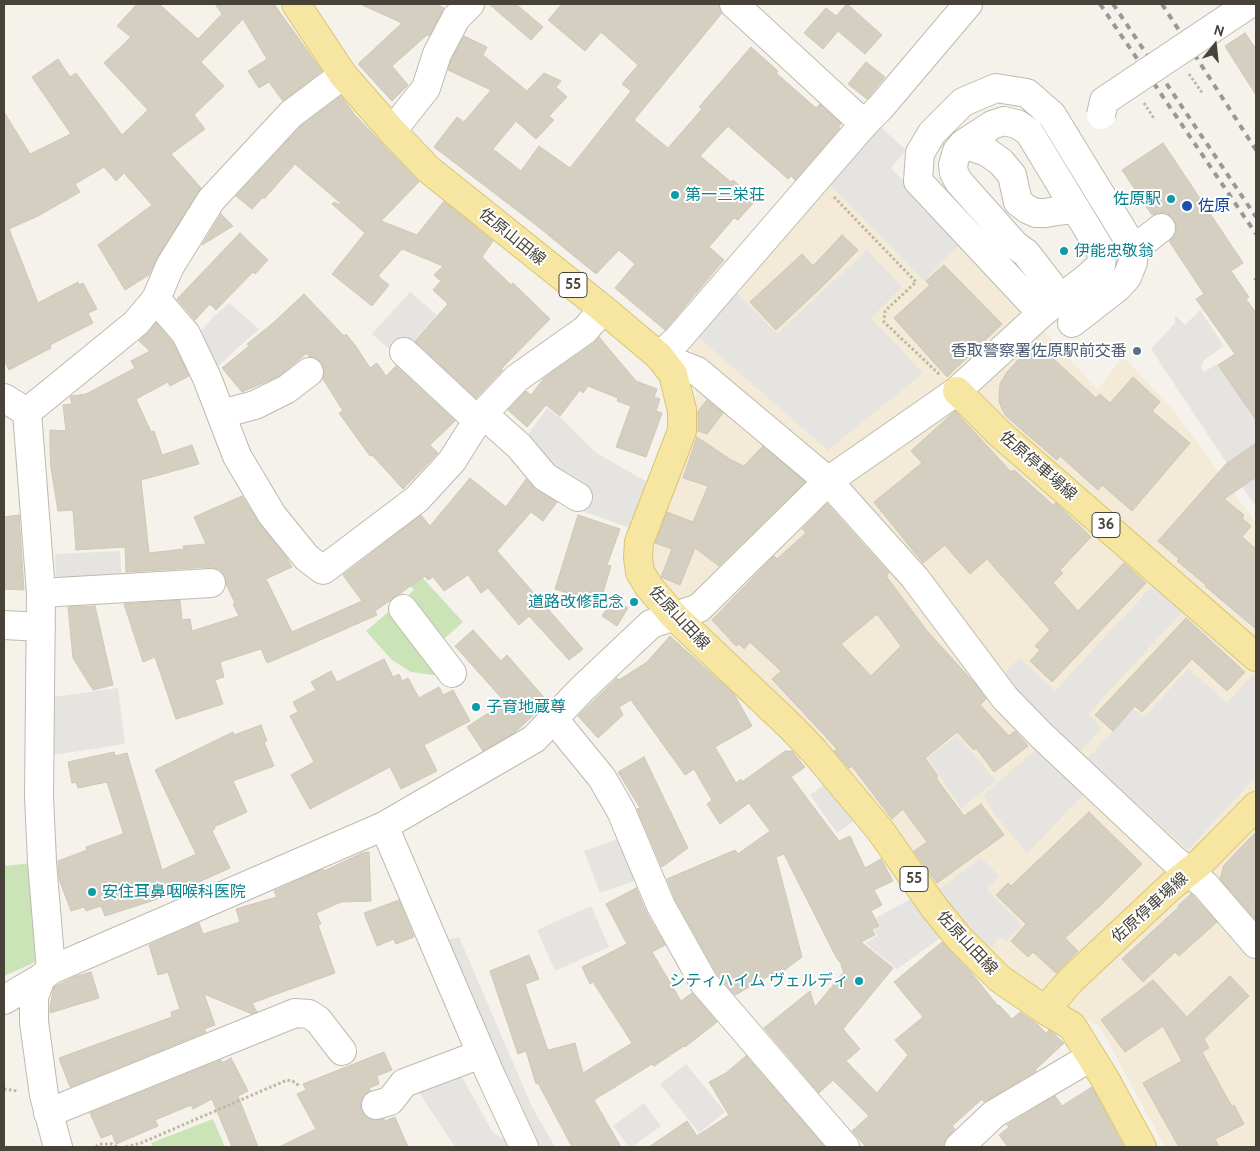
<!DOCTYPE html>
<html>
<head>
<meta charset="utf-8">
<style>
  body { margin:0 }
  #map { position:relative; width:1260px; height:1151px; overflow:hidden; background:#f4f2ea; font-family:Cabin,sans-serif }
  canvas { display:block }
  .frame { position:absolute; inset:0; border:5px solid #474339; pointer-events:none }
  .north { position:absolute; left:1190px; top:20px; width:50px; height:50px; -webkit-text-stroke:4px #fff; paint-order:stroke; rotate:16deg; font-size:14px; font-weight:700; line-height:20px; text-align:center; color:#474339 }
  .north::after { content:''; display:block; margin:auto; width:18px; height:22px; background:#474339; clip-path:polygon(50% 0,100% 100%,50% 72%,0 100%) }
</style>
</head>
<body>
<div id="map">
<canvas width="1260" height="1151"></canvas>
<div class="frame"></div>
<div class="north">N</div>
</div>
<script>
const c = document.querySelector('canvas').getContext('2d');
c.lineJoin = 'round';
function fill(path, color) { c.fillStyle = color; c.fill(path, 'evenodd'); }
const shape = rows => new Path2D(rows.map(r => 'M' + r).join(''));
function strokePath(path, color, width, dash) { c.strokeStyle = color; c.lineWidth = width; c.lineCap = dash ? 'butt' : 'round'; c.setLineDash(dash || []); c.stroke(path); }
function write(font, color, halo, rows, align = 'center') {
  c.font = font + ' Cabin,"Noto Sans JP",sans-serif'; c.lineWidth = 4; c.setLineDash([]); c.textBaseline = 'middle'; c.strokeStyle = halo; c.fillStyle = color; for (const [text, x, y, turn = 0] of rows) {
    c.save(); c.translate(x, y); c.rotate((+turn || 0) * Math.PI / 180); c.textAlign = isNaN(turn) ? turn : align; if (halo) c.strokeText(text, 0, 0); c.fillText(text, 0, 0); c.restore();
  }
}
fill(shape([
  [826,180,961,243,1098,390,1123,356,1175,412,1256,523,1256,1147,1165,1147,1100,1027,1036,988,987,951,702,625,655,577,648,553,694,426,696,385,690,342]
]), '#f3ead8');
fill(shape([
  [419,574,463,622,444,639,462,665,452,673,433,675,411,672,392,660,366,631,414,590,408,583],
  [32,863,40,960,4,976,4,866],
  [213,1119,225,1147,153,1147,151,1143]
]), '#cbe4b7');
fill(shape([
  [878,125,906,150,891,168,961,243,924,281,826,180],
  [867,250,902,287,871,318,923,373,828,450,696,335,734,290,777,334],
  [410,292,437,315,399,357,372,334],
  [229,303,259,329,217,367,195,338,212,318],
  [1200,310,1224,346,1203,361,1201,368,1204,372,1217,364,1256,420,1256,443,1230,461,1246,483,1256,477,1256,507,1151,349,1175,323,1175,315,1185,325],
  [547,408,562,419,596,453,653,485,635,530,569,506,523,441],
  [120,551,122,584,56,587,55,554],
  [1154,584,1183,611,1088,714,1102,728,1076,756,1038,720,1004,674,1019,658,1055,691],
  [1188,669,1227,703,1253,675,1256,678,1256,776,1188,850,1087,759,1133,709,1144,718],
  [118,688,125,744,53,755,53,697],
  [957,735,996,781,961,808,928,758],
  [1038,748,1087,791,1027,853,998,818,983,795],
  [827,782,855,820,837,833,810,795],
  [624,837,643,878,600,893,584,851],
  [981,858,999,876,987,890,1022,925,1006,941,1000,937,987,951,936,892],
  [914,897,943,936,897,969,865,943,877,936,874,929,880,926,876,918],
  [591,906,609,947,555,971,537,930],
  [459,937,532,1107,555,1147,532,1147,442,941],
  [686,1064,725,1112,699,1133,660,1084],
  [461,1075,493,1133,513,1143,515,1147,455,1147,416,1088],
  [644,1103,661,1126,632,1147,629,1147,613,1126]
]), '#e6e4e1');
const building = shape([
  [137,4,159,4,198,39,222,14,215,4,274,4,322,71,283,101,269,82,259,88,248,71,267,59,243,19,201,62,224,86,194,115,205,129,171,154,201,188,157,258,149,275,125,290,98,245,152,205,124,173,116,181,104,167,75,184,80,192,38,216,9,229,38,303,78,282,79,285,83,283,97,309,88,313,93,323,50,345,51,348,9,370,4,360,4,112,30,154,71,134,32,77,58,59,70,77,76,73,122,135,148,110,104,63,131,37,117,26,137,4],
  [360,4,435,4,444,8,429,36,427,35,392,66,408,85,392,101,358,64,402,23,360,4],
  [489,4,516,4,543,27,531,40,489,4],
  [562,4,719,4,722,13,634,120,668,148,702,109,699,107,751,47,778,71,776,73,816,108,820,104,841,124,838,127,840,128,795,180,791,176,788,179,728,126,700,156,731,182,733,180,756,200,738,220,734,218,709,247,724,260,665,330,615,288,635,264,619,250,596,274,536,225,434,147,457,117,464,122,491,90,448,70,451,60,464,36,487,47,483,55,527,91,544,73,561,81,556,87,567,97,549,116,554,120,536,139,516,121,493,149,521,171,539,146,570,168,631,91,622,84,638,65,601,32,585,51,548,20,562,4],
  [847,4,882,35,865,54,838,31,823,49,804,33,826,8,836,16,847,4],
  [1245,33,1256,49,1256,95,1225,46,1245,33],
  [866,62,885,77,867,99,848,84,866,62],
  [341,96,355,115,419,182,381,221,417,235,444,201,493,241,482,257,511,285,513,283,550,319,501,369,503,370,476,398,415,341,448,304,433,290,441,281,434,275,443,266,402,249,378,276,389,285,372,306,332,274,365,233,332,204,334,202,344,206,295,164,264,199,263,197,252,209,236,196,301,126,341,96],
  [1163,143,1243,263,1231,271,1249,297,1246,299,1256,313,1256,420,1218,365,1235,354,1196,299,1204,294,1169,241,1176,233,1176,225,1174,219,1166,213,1158,213,1152,215,1122,170,1163,143],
  [221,214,233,226,202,245,221,214],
  [240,233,268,260,255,274,253,272,216,310,210,304,195,320,177,299,240,233],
  [842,235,858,250,827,282,776,330,750,302,802,254,813,266,842,235],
  [944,265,1002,324,947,377,894,318,930,285,926,281,944,265],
  [304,294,344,336,346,334,355,345,370,368,377,363,386,376,396,366,455,421,430,445,438,453,403,489,372,455,370,456,339,413,343,411,323,379,324,370,322,363,315,358,309,357,307,353,279,376,242,392,222,368,249,346,247,344,273,323,304,294],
  [156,323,173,343,189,376,170,386,168,382,136,399,151,432,154,431,162,455,192,445,199,464,141,480,149,553,184,549,183,546,206,544,194,517,242,496,259,523,286,557,292,567,266,579,292,632,362,601,343,575,421,515,430,526,470,478,506,507,526,479,537,490,557,502,543,521,531,512,497,551,583,649,569,660,529,616,519,625,488,588,481,593,468,575,444,591,433,577,428,580,425,576,375,611,377,615,300,649,267,663,261,649,220,662,224,677,215,680,223,704,176,719,155,657,143,662,124,604,180,600,182,620,190,619,192,631,239,616,233,604,235,603,226,584,224,575,219,569,210,567,126,572,125,547,76,550,73,510,58,511,51,468,50,451,50,430,66,431,63,405,72,404,70,397,72,396,86,394,135,368,131,361,150,351,139,341,156,323],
  [599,337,636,381,657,389,654,397,660,399,656,411,662,413,646,457,616,447,631,406,617,401,618,398,588,386,583,393,580,390,560,416,546,405,527,427,508,410,526,391,531,395,544,378,594,343,599,337],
  [1035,342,1096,398,1100,394,1110,403,1133,377,1160,402,1152,411,1190,443,1132,511,1102,485,1098,490,1060,456,1057,460,1023,431,1006,416,1002,409,999,401,1000,384,1007,372,1035,342],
  [707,400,723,413,707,434,698,431,698,411,707,400],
  [955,411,1011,472,1014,470,1053,505,1056,503,1091,537,1060,570,1063,573,1053,583,1078,611,1124,563,1146,583,1052,682,1030,661,1040,650,1035,646,1050,630,987,559,970,574,945,545,923,563,874,502,922,463,911,451,955,411],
  [697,437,731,460,744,466,763,446,805,482,719,566,695,548,680,585,661,577,672,549,655,543,667,512,693,522,708,486,683,478,697,437],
  [1256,443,1256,477,1224,499,1244,515,1242,518,1251,526,1242,537,1256,549,1256,629,1205,586,1206,585,1177,561,1179,559,1158,541,1226,464,1256,443],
  [827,504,889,573,886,576,927,631,976,685,986,699,980,705,1009,736,1015,731,1028,746,994,772,976,748,974,750,957,732,925,758,938,776,936,778,964,816,981,804,1004,835,937,883,914,851,927,842,903,809,892,819,852,766,849,768,834,751,837,749,772,679,781,671,750,642,744,649,739,644,736,646,712,620,774,556,777,559,806,533,802,529,827,504],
  [877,614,901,646,871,676,841,644,877,614],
  [19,515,24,590,4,589,4,517,19,515],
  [578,515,620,529,607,565,611,566,600,603,555,589,578,515],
  [613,599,628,608,617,626,602,616,613,599],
  [95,606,113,685,93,690,73,658,68,607,95,606],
  [1186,618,1245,672,1227,691,1192,659,1142,712,1135,706,1113,731,1095,715,1186,618],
  [473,630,501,661,507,655,548,702,514,733,483,751,467,727,505,702,455,646,473,630],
  [670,636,734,694,752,726,715,747,736,783,741,779,742,782,785,751,792,751,805,767,791,777,839,841,850,836,865,868,881,859,893,881,874,890,882,905,871,911,879,926,872,929,875,935,861,942,893,968,843,1029,860,1049,846,1061,877,1093,908,1055,895,1040,923,1017,894,982,942,942,970,971,998,1006,999,1005,1012,1019,1020,1012,1036,1023,1046,1033,1049,1030,1054,1034,1064,1043,1035,1070,1036,1071,984,1102,982,1099,952,1126,955,1129,948,1136,944,1142,944,1147,866,1147,852,1131,869,1116,833,1080,819,1093,764,1028,810,991,815,1007,844,972,841,966,842,965,836,957,784,854,776,857,802,957,770,981,769,976,735,995,717,974,675,899,667,879,735,850,738,854,770,831,749,803,720,824,707,804,712,800,694,769,685,775,631,700,619,707,623,715,598,738,578,716,617,678,619,680,647,662,670,636],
  [384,659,393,677,399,674,402,681,408,678,419,698,439,687,443,695,453,690,470,721,424,745,437,771,401,789,390,767,310,809,291,775,314,762,290,716,298,712,293,702,316,690,311,682,331,671,337,682,384,659],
  [261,725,267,741,264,742,274,766,233,781,247,812,214,827,215,829,212,831,230,868,170,895,105,916,101,906,86,911,84,907,71,911,59,879,58,861,87,850,86,847,123,834,123,832,107,782,78,788,76,782,72,783,68,762,114,752,115,756,127,753,162,870,196,854,155,770,233,732,234,735,261,725],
  [644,757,688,848,662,867,637,809,640,808,618,772,644,757],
  [1089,812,1142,864,1102,904,1065,938,1078,951,1056,973,1033,952,1028,957,1011,941,1026,924,996,895,1008,883,1011,886,1089,812],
  [1256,832,1256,920,1220,879,1224,865,1256,832],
  [369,852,371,901,341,902,316,913,321,924,318,925,335,973,252,1003,257,1012,252,1014,204,994,215,1025,204,1029,206,1032,70,1087,59,1058,172,1017,171,1012,180,1009,168,972,158,975,149,945,199,923,203,934,240,922,236,909,277,897,274,891,323,869,324,871,362,853,369,852],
  [636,888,647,914,665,945,652,952,681,1001,692,993,717,1022,685,1047,684,1046,654,1066,652,1064,594,1100,621,1147,572,1147,538,1083,536,1084,526,1051,518,1054,490,971,529,955,539,979,525,984,547,1048,549,1050,575,1043,583,1073,632,1043,593,982,590,984,582,967,627,944,606,904,636,888],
  [1191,894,1217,922,1179,956,1175,952,1143,982,1122,959,1179,907,1178,906,1191,894],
  [399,900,414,937,396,944,394,939,377,946,364,913,399,900],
  [91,972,99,998,50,1013,50,1006,54,987,74,977,91,972],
  [1230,976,1249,996,1204,1039,1209,1048,1202,1052,1232,1107,1234,1105,1244,1124,1215,1139,1219,1147,1179,1147,1143,1083,1182,1061,1163,1026,1125,1052,1101,1020,1153,980,1187,1017,1230,976],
  [384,1052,392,1070,377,1076,379,1084,369,1088,371,1091,364,1095,361,1101,361,1109,365,1116,373,1120,384,1119,385,1121,395,1117,408,1147,279,1147,316,1129,297,1094,306,1090,303,1084,384,1052],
  [746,1056,825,1147,649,1147,687,1121,697,1136,729,1115,709,1082,726,1073,746,1056],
  [231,1058,248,1091,238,1096,258,1147,232,1147,212,1099,193,1109,191,1105,155,1120,158,1126,116,1144,112,1134,101,1138,90,1113,221,1060,222,1063,231,1058],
  [1092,1087,1124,1147,1008,1147,999,1135,1009,1127,1007,1125,1055,1096,1062,1106,1092,1087]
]);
fill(building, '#d4cfc1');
strokePath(building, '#cfc7b4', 1);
const minor = shape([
  [734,4,864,124,677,340,659,356,697,371,828,481,915,578,1005,698,1041,735,1174,860,1205,885,1256,944],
  [864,124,880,108,968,4],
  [392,131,426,88,437,54,456,18,470,4],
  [963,144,987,152,1001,162,1012,175,1018,202,1027,209,1036,213,1046,213,1056,211,1076,209],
  [156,299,186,334,207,378,237,456,272,515,307,558,323,570,417,499,452,461,479,418,517,378,585,330,603,309],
  [1032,303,918,181,920,153,932,133,963,102,996,88,1027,93,1052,115,1134,249],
  [1072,323,1117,288,1127,277,1133,262,1134,249,1161,228],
  [404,352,477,420,483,414,519,446,545,477,578,497],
  [4,398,27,412],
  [221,414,255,405,287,389,309,372],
  [41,593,211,583],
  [403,609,452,673],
  [4,625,41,627],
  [553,718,602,778,621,811,661,906,704,983,845,1147],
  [384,826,491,1076,524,1147],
  [51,970,42,862,39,796,41,593,27,412,136,323,156,299,170,266,211,200,291,114,343,75],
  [4,1000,41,978],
  [376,1105,390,1101,404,1083,481,1054],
  [48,1113,295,1013,309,1014,318,1020,342,1051],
  [58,1147,44,1095,34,1022,34,997,41,978,51,970,384,826,534,739,582,689,651,624,699,608,828,481,957,391,1042,313,1088,277,1101,265,1102,257,1100,249,1029,132,1017,124,1004,121,992,125,963,144,957,151,953,165,954,173,959,182,1015,245,1026,253,1050,284,1051,291,1042,313],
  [959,1147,994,1114,1091,1057]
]);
const major = shape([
  [296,4,343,75,392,131,428,169,603,309,659,356,673,374,682,410,682,431,639,542,638,558,640,572,649,587,674,616,791,727,814,751,880,830,933,906,958,937,1000,979,1045,1010,1072,1026,1105,1079,1142,1147],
  [957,391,999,433,1256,657],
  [1045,1010,1071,980,1170,887,1201,862,1256,806]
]);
strokePath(minor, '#bfbaad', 30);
strokePath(major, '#dac572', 30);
strokePath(shape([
  [1189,74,1203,94],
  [1144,103,1155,120],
  [834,197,916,282,885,311,884,322,940,375],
  [4,1089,18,1091],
  [96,1147,100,1144,112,1144,117,1147],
  [126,1147,141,1143,287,1080,295,1082,299,1086]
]), '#bfb7a0', 3, [2.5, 2.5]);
strokePath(minor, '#fff', 28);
strokePath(major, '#f6e6a1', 28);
strokePath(shape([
  [1100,4,1256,234],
  [1113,4,1256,217],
  [1162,4,1256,150],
  [1255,278,1256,279]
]), '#989898', 4, [6, 6]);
const minorBridge = shape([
  [1101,115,1104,101,1249,4]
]);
strokePath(minorBridge, '#bfbaad', 30, []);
strokePath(minorBridge, '#fff', 28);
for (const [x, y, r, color] of [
  [675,195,5,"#0f9aa8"],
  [1171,199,5,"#0f9aa8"],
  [1187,206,6,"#1a4fb4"],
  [1064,251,5,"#0f9aa8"],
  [1137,351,5,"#5c6f8a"],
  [634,602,5,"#0f9aa8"],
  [476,707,5,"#0f9aa8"],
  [92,892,5,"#0f9aa8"],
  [859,981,5,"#0f9aa8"]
]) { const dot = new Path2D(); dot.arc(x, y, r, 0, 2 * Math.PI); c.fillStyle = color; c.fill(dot); strokePath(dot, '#fff', 2); }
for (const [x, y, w] of [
  [573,285,28],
  [1106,525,28],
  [914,879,28]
]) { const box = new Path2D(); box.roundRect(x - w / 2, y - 12.5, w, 25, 4); c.fillStyle = '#fff'; c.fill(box); strokePath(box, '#474339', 1); }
write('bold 15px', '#474339', null, [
  ["55",573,285],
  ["36",1106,525],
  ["55",914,879]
]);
write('16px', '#0d838f', '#fff', [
  ["第一三栄荘",685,195],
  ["佐原駅",1161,199,"right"],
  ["伊能忠敬翁",1074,251],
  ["道路改修記念",624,602,"right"],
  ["子育地蔵尊",486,707],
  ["安住耳鼻咽喉科医院",102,892],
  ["シティハイム ヴェルディ",849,981,"right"]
], 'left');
write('16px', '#164399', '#fff', [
  ["佐原",1198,206]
], 'left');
write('16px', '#474339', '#fff', [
  ["佐原山田線",512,237,39],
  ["佐原停車場線",1038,466,41],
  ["佐原山田線",679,618,47],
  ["佐原停車場線",1150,908,-42],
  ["佐原山田線",967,943,47]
]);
write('16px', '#4e5e75', '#fff', [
  ["香取警察署佐原駅前交番",1127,351]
], 'right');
</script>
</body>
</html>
